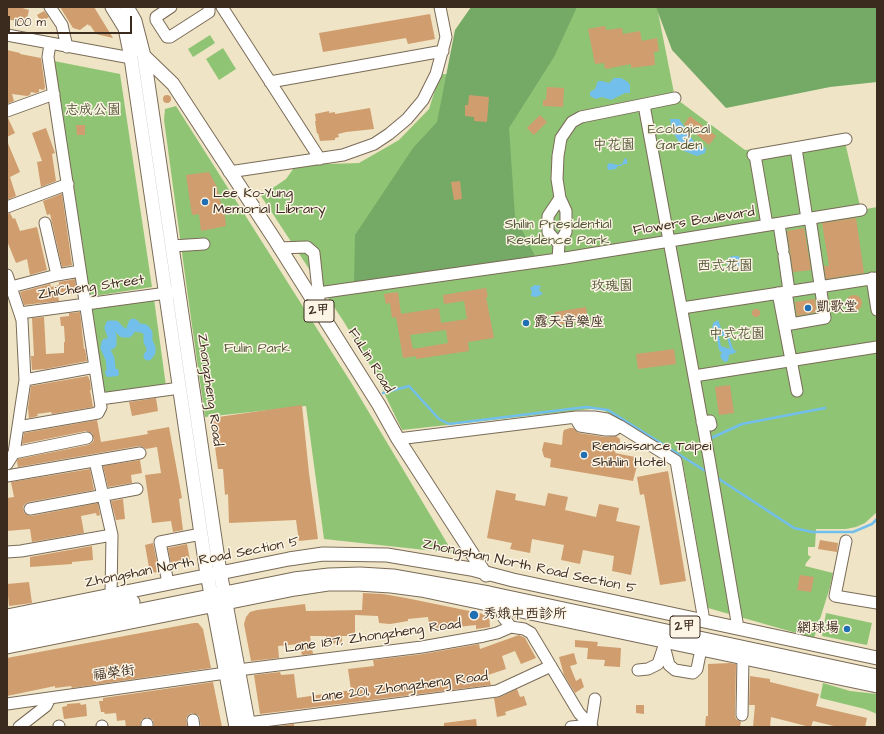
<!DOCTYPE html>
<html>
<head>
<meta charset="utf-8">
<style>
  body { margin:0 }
  #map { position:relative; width:884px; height:734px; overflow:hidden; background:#efe4c5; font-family:"Architects Daughter",sans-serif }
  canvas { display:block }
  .frame { position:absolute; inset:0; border:8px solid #3b2a1e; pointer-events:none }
  .scale { position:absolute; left:8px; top:16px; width:124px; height:18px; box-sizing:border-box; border:2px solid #3b2a1e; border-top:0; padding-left:5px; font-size:12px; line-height:14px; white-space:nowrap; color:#3b2a1e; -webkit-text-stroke:3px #fcf5e5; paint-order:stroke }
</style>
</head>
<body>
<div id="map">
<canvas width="884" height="734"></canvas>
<div class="frame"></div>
<div class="scale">100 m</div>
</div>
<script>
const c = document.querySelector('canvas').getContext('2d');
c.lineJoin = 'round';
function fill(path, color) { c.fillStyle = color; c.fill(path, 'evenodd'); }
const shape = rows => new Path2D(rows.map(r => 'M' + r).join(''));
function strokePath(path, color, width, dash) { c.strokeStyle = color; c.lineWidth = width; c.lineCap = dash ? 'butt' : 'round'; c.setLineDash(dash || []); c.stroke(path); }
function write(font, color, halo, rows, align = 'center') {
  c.font = font + ' "Architects Daughter","LXGW WenKai TC",sans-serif'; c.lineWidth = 3; c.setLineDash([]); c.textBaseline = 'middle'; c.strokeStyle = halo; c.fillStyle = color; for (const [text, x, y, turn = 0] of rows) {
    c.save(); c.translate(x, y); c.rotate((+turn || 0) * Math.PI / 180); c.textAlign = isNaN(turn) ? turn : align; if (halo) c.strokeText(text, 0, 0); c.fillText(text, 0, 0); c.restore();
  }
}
fill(shape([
  [496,7,657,7,675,98,745,150,844,138,861,210,877,207,877,512,865,523,856,527,846,529,816,529,815,547,808,547,808,555,811,557,806,563,805,566,833,573,830,587,814,638,708,608,682,458,600,408,402,430,373,370,344,322,261,196,286,179,296,165,359,163,399,140,429,109,440,74,465,75],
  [210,35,215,43,193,57,188,49],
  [223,48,236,69,219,80,206,59],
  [54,61,120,74,152,287,88,297],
  [176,106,352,384,453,553,324,539,306,406,205,417,188,297,164,120,165,109],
  [154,299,166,386,103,395,90,308],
  [826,613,872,623,867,645,822,636],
  [823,683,850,691,877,694,877,714,865,709,820,698]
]), '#90c475');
fill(shape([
  [471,7,577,7,554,57,509,128,515,216,536,258,354,283,355,235,413,148,437,122,455,30],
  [656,7,877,7,877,82,830,87,726,108,672,50]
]), '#74aa66');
fill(shape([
  [614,78,621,78,628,82,630,85,630,93,625,93,611,100,602,97,596,99,590,96,590,92,595,89,598,81,602,81,609,83],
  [670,119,679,119,697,146,706,148,705,153,697,156,684,151,672,130],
  [625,158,627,159,627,164,624,164,621,166,618,166,616,169,608,170,607,166,609,163,618,165,622,164],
  [733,256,738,256,743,260,740,266,729,268,726,263,728,258],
  [535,285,541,286,539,290,543,294,536,297,531,296,532,291,530,288],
  [718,320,721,328,729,336,733,349,737,352,729,355,728,361,724,362,720,356,722,353,719,350,717,339,712,330,713,323],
  [719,336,724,336,727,337,730,349,721,346],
  [109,368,118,369,119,374,118,376,108,377,106,376,105,371]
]), '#72bfec');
strokePath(shape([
  [383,393,409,386,439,419,449,424,586,407,608,410,707,472],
  [709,439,742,424,825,408],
  [716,477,794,528,812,532,853,532,872,524,877,519]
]), '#72bfec', 2.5);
strokePath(shape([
  [111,368,110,359,105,348,106,343,111,345,112,344,112,336,109,328,110,325,115,325,123,333,128,333,130,331,133,323,135,324,136,327,145,329,148,333,148,341,151,348,151,352,148,356]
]), '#72bfec', 9);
fill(shape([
  [7,7,19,7,29,10,26,23,7,19],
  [60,7,94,7,113,38,96,34,90,25,89,26,88,24,80,30,73,28],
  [44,11,49,17,41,22,37,15],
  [430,14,435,39,408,44,406,38,323,52,319,33],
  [605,26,606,30,622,28,623,34,640,31,642,41,657,38,659,51,654,52,655,65,631,68,631,64,605,69,604,63,595,64,588,29],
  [7,50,20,53,20,54,41,58,45,87,44,90,39,89,39,92,36,93,31,92,30,95,27,96,12,94,14,101,7,104],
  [547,87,564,88,563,107,543,106,543,100,546,100],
  [469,95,489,97,487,122,474,121,474,117,465,116,465,105,468,105],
  '163 99a4 4 0 1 1 8 0a4 4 0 1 1-8 0Z',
  [370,108,374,129,346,132,338,134,339,137,335,138,335,140,320,141,318,133,317,134,315,121,316,121,315,114,329,111,329,113,335,112,335,114],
  [540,115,547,122,534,135,527,128],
  [690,116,716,136,709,145,684,124],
  [7,118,8,118,15,133,7,137],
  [76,125,85,125,85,135,77,135],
  [46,128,55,153,52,154,56,181,41,187,37,162,42,161,32,133],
  [7,141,20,172,10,177,16,196,7,200],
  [631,141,633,145,632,149,628,149,625,146,627,142],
  [209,172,217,187,222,208,224,207,226,226,201,231,199,214,192,215,186,175],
  [460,181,462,199,454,200,451,182],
  [61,194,62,194,72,265,62,267,50,214,47,215,43,201],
  [10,213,13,219,15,218,20,231,37,227,47,270,30,275,27,259,16,263,7,241,7,214],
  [856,218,864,273,826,279,824,266,829,266,822,223],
  [804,228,811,270,793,272,787,231],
  [75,279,77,293,58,295,59,301,24,305,20,292,50,284,51,287,59,285,59,282],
  [486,288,488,297,486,297,494,338,468,342,469,351,416,359,416,356,403,358,396,317,392,318,390,303,386,304,384,294,398,292,401,314,439,308,441,323,467,319,464,301,444,304,443,295],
  [446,330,448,343,413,349,410,335],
  '846 303a8 8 0 1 1 16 0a8 8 0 1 1-16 0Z',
  [815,299,817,312,797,316,795,302],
  [586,307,588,321,557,325,555,312],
  '752 313a4 4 0 1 1 8 0a4 4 0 1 1-8 0Z',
  [80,312,84,349,85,349,87,361,46,369,32,370,31,356,34,356,32,318,44,317,46,354,64,353,64,342,65,342,64,326,61,326,60,317,69,316,69,313],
  [674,349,676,364,638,369,636,354],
  [88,376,90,381,91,390,90,390,93,407,52,414,51,412,37,414,38,416,29,418,28,408,31,386],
  [730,385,734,413,719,415,715,387],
  [156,398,158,411,132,416,129,402],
  [302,405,309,473,318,539,299,541,296,520,229,523,228,494,225,495,223,469,218,469,211,418],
  [97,420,101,442,148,434,147,431,169,427,182,498,179,499,183,530,173,532,171,521,152,523,145,475,161,473,157,447,146,449,143,447,139,446,18,467,17,462,18,459,88,445,92,443,94,440,92,433,86,431,22,444,24,433],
  [570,428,573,428,579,433,605,437,616,436,620,439,620,444,615,453,635,457,638,462,633,481,550,467,551,459,544,457,542,450,544,442,562,445,563,433,564,430],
  [140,460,142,473,131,475,132,483,108,487,103,466],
  [90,469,94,490,29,502,25,504,23,507,24,513,31,516,98,503,100,515,97,516,96,513,81,516,84,533,32,542,30,529,7,531,7,498,14,497,11,482],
  [668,471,686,581,660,585,644,494,640,495,637,477],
  [496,490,516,494,515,500,545,506,548,493,568,497,565,510,596,517,599,504,619,508,616,521,640,526,631,575,612,571,614,556,583,550,580,564,561,560,564,545,532,539,530,553,510,549,512,543,487,538],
  [123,499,125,519,116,520,111,501],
  [820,540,838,543,837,552,818,549],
  [153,543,159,572,150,573,145,545],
  [187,544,190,560,171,564,168,548],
  [92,546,93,560,72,562,72,564,30,567,30,557],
  [800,575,814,577,811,592,797,590],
  [29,582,32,603,9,606,7,584],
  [363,593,383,594,406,598,489,615,490,627,476,629,476,625,430,630,428,617,408,619,408,621,390,624,379,623,378,616,355,615,355,636,342,636,342,643,326,644,326,636,310,636,313,654,302,655,299,644,278,646,279,658,251,661,244,624,246,617,250,612,257,610,305,604,306,611,362,610],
  [194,623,198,623,203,629,211,668,72,688,71,686,55,688,55,686,7,696,7,666,8,666,7,658],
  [519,635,525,638,536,658,521,664,515,651,502,656,506,669,488,675,491,685,260,714,254,675,280,672,281,675,294,674,297,698,351,690,348,669,374,666,373,660,423,654,479,644,480,649],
  [575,640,598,642,597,646,621,648,620,667,604,666,605,660,587,659,588,648,575,647],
  [574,653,577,664,570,666,576,681,581,678,584,687,575,693,564,675,559,657],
  [730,663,736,664,735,715,736,719,741,722,740,727,705,727,706,716,708,716,708,664],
  [750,676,770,679,770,682,819,694,816,706,867,718,865,727,838,727,813,721,811,727,810,727,771,717,770,727,753,727,755,705,749,705],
  [213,682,222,727,201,727,199,716,192,713,189,714,186,718,187,727,154,727,153,720,147,717,141,720,140,727,126,727,125,720,117,721,116,713,105,714,104,712,101,712,99,701,103,701,103,698],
  [517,689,520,697,524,696,527,705,505,712,506,715,497,717,494,698,500,697],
  [80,703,81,705,86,704,87,716,64,719,62,707,67,706,67,704],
  [636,705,644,705,644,714,636,713],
  [476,719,477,727,444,727,444,723],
  [294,724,294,727,272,727]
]), '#d09d6e');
const minor = shape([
  [50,7,62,25,67,47],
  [171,7,156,17,156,20,167,37,170,37,209,12,209,7],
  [222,7,320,159],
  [7,35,131,58],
  [270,82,443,51],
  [644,105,709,458,737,622,736,628],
  [7,111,54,94],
  [796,148,807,219],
  [753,155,755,155,767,225],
  [755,155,846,139],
  [229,172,343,155,374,144,389,134,407,119,423,100,436,74,446,37,440,7],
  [7,207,68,184],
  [45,223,57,275],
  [779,224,783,250],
  [559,244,548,232,548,216,560,198],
  [172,246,204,244],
  [279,248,307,247,314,253,319,300],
  [784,256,789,291],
  [558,259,559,244,566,232,566,211,560,198,557,179,558,156,561,138,572,122,581,117,675,98],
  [7,275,22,320,25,380,14,453,7,464],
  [872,278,877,310],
  [11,287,57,275,80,271],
  [786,291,791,324,825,318,810,218],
  [318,293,565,258,861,210],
  [778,293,797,391],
  [682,308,877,278],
  [20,313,174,292],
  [694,376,877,347],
  [25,380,95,367],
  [100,399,180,388],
  [576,417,577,421,580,426,606,430,614,430,620,426],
  [702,422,710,421,711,425],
  [18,427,98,413,101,407,48,57,50,44],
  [398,439,576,417,594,417,607,419,620,426,676,461,703,615,702,621],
  [14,453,87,438],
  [95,461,112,535,111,595],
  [7,476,140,453],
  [30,509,137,489],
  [846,541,835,596,877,603],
  [7,552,21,551,112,535],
  [168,583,160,542,201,534],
  [501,607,503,617,511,627,524,629,531,633,579,713,592,727],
  [664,646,669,665,675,670,693,673,697,669,701,649],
  [238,670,422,647,484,636,497,633,511,627],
  [638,670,648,669,658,664,664,646],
  [7,704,226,673],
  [742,715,743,657],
  [193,720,194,727],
  [248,723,497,691,551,666],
  [147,724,147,727],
  [59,726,59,727],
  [102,726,102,727],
  [19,727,46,706,50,698],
  [571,727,591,725,595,699]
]);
const major = shape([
  [112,7,125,28,131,58,206,568,236,727],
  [127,7,135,21,144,56,219,566,249,727],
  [144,56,173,84,275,240,379,405,398,439,486,575],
  [7,616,289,559,323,554,387,555,471,569,513,580,877,658],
  [7,627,133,602],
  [7,637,294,579,329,575,360,574,393,576,489,593,877,676],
  [7,647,295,589,328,584,358,584,391,586,421,590,877,686]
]);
strokePath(minor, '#7a6b58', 13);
strokePath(major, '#7a6b58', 15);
strokePath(minor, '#fff', 11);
strokePath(major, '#fff', 13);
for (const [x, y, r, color] of [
  [205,202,4,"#1f6fb2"],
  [808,308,4,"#1f6fb2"],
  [526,323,4,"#1f6fb2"],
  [584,455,4,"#1f6fb2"],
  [474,615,5,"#1f6fb2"],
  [847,629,4,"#1f6fb2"]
]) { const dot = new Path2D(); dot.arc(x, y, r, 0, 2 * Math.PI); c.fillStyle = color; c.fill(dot); strokePath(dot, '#fcf5e5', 1.5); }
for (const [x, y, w] of [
  [319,311,30],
  [685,627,30]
]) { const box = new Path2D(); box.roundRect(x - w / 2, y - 11, w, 22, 3); c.fillStyle = '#fcf5e5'; c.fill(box); strokePath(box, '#3b2a1e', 1); }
write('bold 13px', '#3b2a1e', null, [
  ["2甲",319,311],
  ["2甲",685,627]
]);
write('14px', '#545838', '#fcf5e5', [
  ["志成公園",93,111],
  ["Ecological",679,130],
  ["Garden",679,146],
  ["中花園",614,146],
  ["Shilin Presidential",558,225],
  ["Residence Park",558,241],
  ["西式花園",725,267],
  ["玫瑰園",612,287],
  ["中式花園",737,335],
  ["Fulin Park",257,349]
]);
write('14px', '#3b2a1e', '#fcf5e5', [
  ["Lee Ko-Yung",213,194],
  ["Memorial Library",213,210],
  ["凱歌堂",816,308],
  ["露天音樂座",534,323],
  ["Renaissance Taipei",592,447],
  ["Shihlin Hotel",592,463],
  ["秀娥中西診所",483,615],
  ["網球場",839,629,"right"]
], 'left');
write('14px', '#3b2a1e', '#fcf5e5', [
  ["Flowers Boulevard",694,222,-9],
  ["ZhiCheng Street",91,288,-8],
  ["FuLin Road",370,361,58],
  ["Zhongzheng Road",209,390,82],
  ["Zhongshan North Road Section 5",192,563,-11],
  ["Zhongshan North Road Section 5",529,567,12],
  ["Lane 187, Zhongzheng Road",373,637,-8],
  ["福榮街",114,674,-8],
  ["Lane 201, Zhongzheng Road",400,688,-7]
]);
</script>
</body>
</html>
